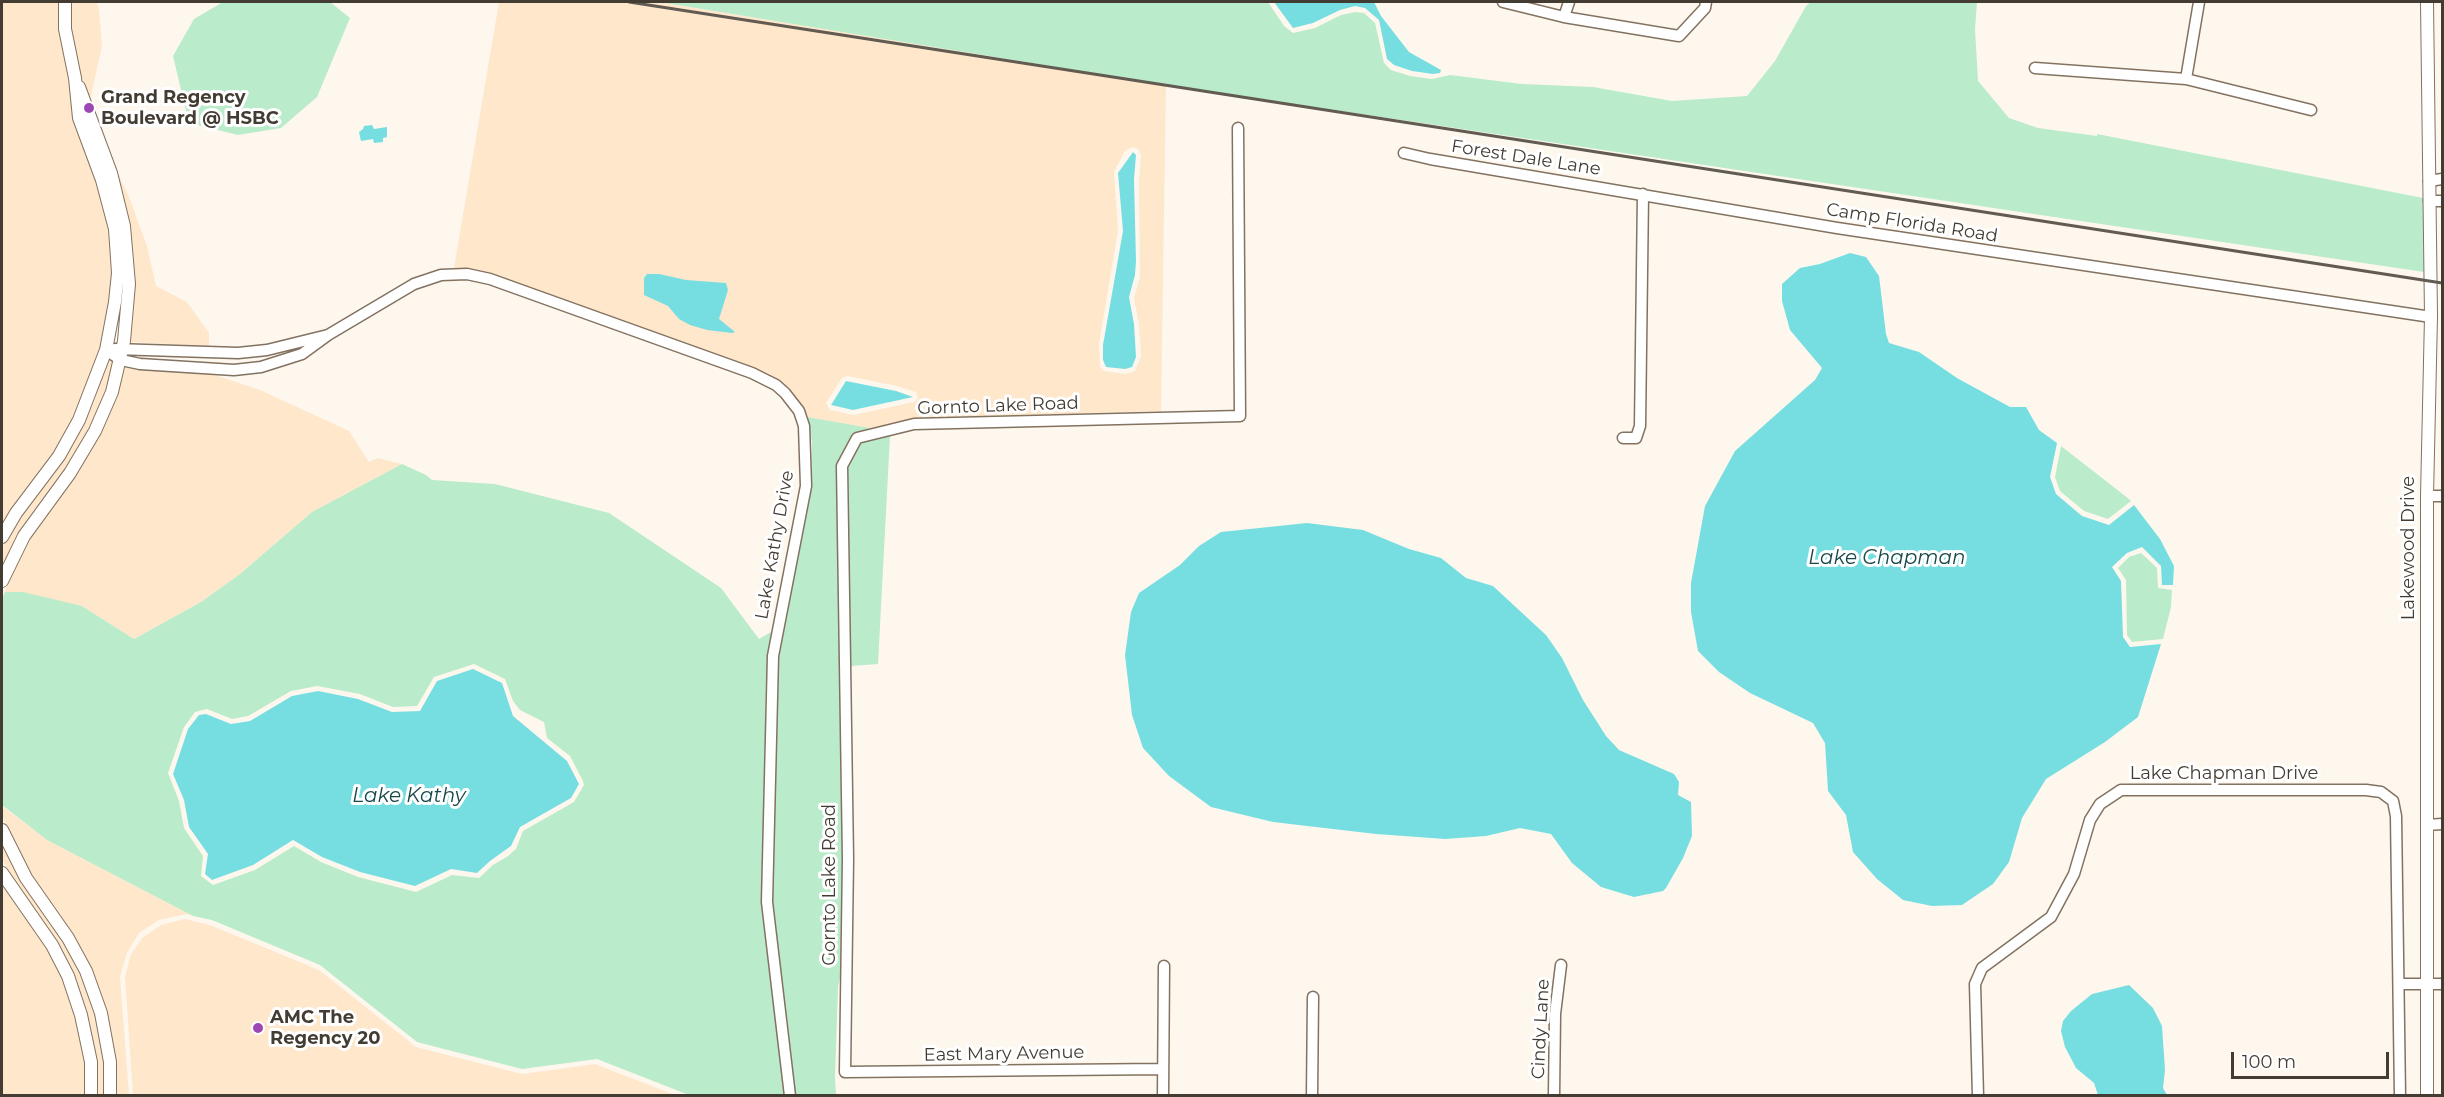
<!DOCTYPE html>
<style>
body{margin:0}
#map{position:relative;width:2444px;height:1097px;overflow:hidden;background:#fef7ee;font-family:Montserrat,sans-serif}
canvas{display:block}
.frame{position:absolute;inset:0;border:3px solid #433c33;pointer-events:none}
.scale{position:absolute;left:2231px;top:1052px;width:158px;height:27px;box-sizing:border-box;border:3px solid #433c33;border-top:0;padding-left:8px;font-size:18px;line-height:21px;white-space:nowrap;color:#433c33;-webkit-text-stroke:4px #fff;paint-order:stroke}
</style>
<div id="map">
<canvas width="2444" height="1097"></canvas>
<div class="frame"></div>
<div class="scale">100 m</div>
</div>
<script>
const c = document.querySelector('canvas').getContext('2d');
c.lineJoin = 'round';
function fillPath(path, color) {
  c.fillStyle = color;
  c.fill(path, 'evenodd');
}
function poly(rows) {
  const path = new Path2D();
  for (const r of rows) {
    path.moveTo(r[0], r[1]);
    for (let i = 2; i < r.length; i += 2) path.lineTo(r[i], r[i + 1]);
  }
  return path;
}
function trace(path, color, width, dash) {
  c.strokeStyle = color;
  c.lineWidth = width;
  c.lineCap = dash ? 'butt' : 'round';
  c.setLineDash(dash || []);
  c.stroke(path);
}
function drawText(font, color, halo, rows, align = 'center') {
  c.font = font + ' Montserrat,sans-serif';
  c.lineWidth = 6;
  c.setLineDash([]);
  c.textBaseline = 'middle';
  c.strokeStyle = halo;
  c.fillStyle = color;
  for (const [text, x, y, turn = 0] of rows) {
    c.save();
    c.translate(x, y);
    c.rotate((+turn || 0) * Math.PI / 180);
    c.textAlign = isNaN(turn) ? turn : align;
    if (halo) c.strokeText(text, 0, 0);
    c.fillText(text, 0, 0);
    c.restore();
  }
}
fillPath(poly([
 [2,2,60,2,73,120,96,182,109,230,113,273,110,301,101,344,75,417,54,452,2,527],
 [71,2,97,2,99,10,102,46,90,100,80,76,71,29],
 [499,2,659,2,1166,85,1161,411,914,418,870,428,809,418,789,388,768,373,491,273,475,269,454,268],
 [1132,147,1138,149,1141,155,1139,179,1140,277,1134,298,1139,324,1141,356,1135,371,1125,374,1104,371,1100,367,1099,344,1118,231,1114,172,1125,151],
 [847,376,897,386,916,392,918,398,914,402,854,415,830,410,826,403,842,378],
 [113,162,129,197,147,246,156,286,187,302,209,333,209,346,130,342,134,303,134,260,127,212],
 [108,359,115,363,107,390,90,428,73,459,29,517,2,567,2,547,21,517,74,441,92,407],
 [125,367,140,370,212,374,260,390,349,431,369,462,378,458,402,464,312,512,240,574,201,602,134,639,82,606,5,592,2,599,13,569,29,539,75,476,100,434,117,395],
 [2,806,47,840,193,916,186,914,159,920,139,933,127,953,120,977,129,1095,115,1095,106,1012,10,836,2,815],
 [2,844,22,881,64,942,81,974,96,1015,105,1063,105,1095,97,1095,87,1013,8,873,2,857],
 [4,888,47,949,63,979,76,1016,85,1063,86,1095,2,1096,2,890],
 [185,919,210,925,319,970,416,1047,522,1074,595,1064,675,1095,133,1095,125,977,131,954,142,938,161,925]
]), '#ffe7cc');
fillPath(poly([
 [223,2,330,2,350,18,317,97,281,128,238,135,189,123,173,56,194,19],
 [659,2,1268,2,1284,26,1293,33,1315,28,1341,15,1355,12,1364,13,1375,23,1384,63,1391,70,1410,76,1432,79,1450,75,1522,84,1593,87,1672,101,1747,96,1775,61,1806,6,1811,2,1977,2,1975,29,1978,81,2009,118,2038,128,2097,136,2097,134,2423,198,2424,272,1166,85],
 [807,417,870,428,852,434,836,466,843,859,841,973,838,987,835,1078,836,1095,795,1096,772,902,779,656,811,487,812,442],
 [890,436,878,664,851,666,847,468,860,443],
 [2061,446,2129,499,2131,501,2108,519,2084,511,2060,491,2055,477],
 [402,464,426,475,432,480,495,484,609,513,721,588,759,639,771,632,766,680,762,902,784,1095,689,1095,597,1059,522,1069,417,1042,320,965,212,920,193,916,47,840,2,805,2,599,5,592,23,592,82,606,134,639,201,602,240,574,312,512],
 [474,664,505,679,513,701,520,710,544,722,547,738,570,756,583,781,584,785,574,802,523,831,516,849,508,856,493,865,479,878,452,875,416,892,358,877,321,862,294,846,255,870,213,885,201,876,203,856,184,828,179,801,168,773,184,727,195,712,207,709,232,719,248,716,291,691,317,686,360,694,393,707,417,706,434,677],
 [2141,553,2157,568,2158,588,2172,590,2171,607,2163,639,2132,642,2127,635,2126,580,2118,568,2129,557]
]), '#baebca');
fillPath(poly([
 [1274,2,1374,2,1381,16,1409,52,1441,70,1440,73,1433,74,1412,71,1394,65,1387,59,1379,20,1365,8,1355,6,1340,10,1313,23,1293,28],
 [372,125,374,129,387,127,387,137,383,138,383,142,374,143,373,139,361,141,359,132,363,129,364,126],
 [1133,152,1136,155,1134,179,1136,261,1135,275,1129,297,1134,324,1136,357,1132,367,1125,369,1106,367,1103,360,1103,345,1123,231,1118,173],
 [1850,253,1866,257,1879,276,1886,334,1889,343,1919,352,1957,378,2010,407,2026,407,2039,430,2057,443,2050,477,2056,494,2082,516,2109,525,2134,505,2160,539,2174,566,2173,585,2162,585,2161,566,2142,547,2127,553,2112,567,2121,581,2123,637,2130,647,2161,644,2138,717,2105,742,2046,779,2022,818,2009,862,1993,884,1962,905,1932,906,1903,900,1877,879,1853,852,1846,815,1828,791,1825,743,1813,723,1750,693,1719,672,1698,651,1691,612,1691,583,1705,506,1735,451,1815,380,1822,368,1790,330,1782,301,1782,284,1800,268,1820,264],
 [647,274,659,274,686,280,726,283,728,290,719,319,735,332,732,333,707,330,690,325,679,319,668,306,644,295,644,278],
 [846,381,896,391,913,397,853,410,831,405],
 [1307,523,1363,530,1409,549,1441,558,1466,578,1493,586,1546,635,1562,658,1583,700,1606,736,1619,750,1674,774,1679,782,1678,795,1691,802,1692,836,1683,858,1666,888,1663,891,1634,897,1601,887,1572,863,1551,834,1520,828,1486,836,1445,839,1376,834,1273,822,1211,807,1169,776,1143,748,1132,715,1125,655,1131,612,1139,593,1180,565,1199,546,1221,532],
 [473,669,502,683,513,716,567,761,579,784,571,798,520,827,511,846,490,861,477,873,451,869,415,886,360,872,322,857,293,840,253,865,212,880,205,874,208,854,189,827,184,800,173,774,188,729,199,715,206,714,231,724,250,721,292,696,318,691,358,699,392,712,420,711,437,681],
 [2129,985,2153,1008,2162,1026,2165,1070,2163,1088,2167,1095,2098,1095,2094,1083,2076,1068,2065,1047,2061,1031,2063,1021,2071,1011,2092,994]
]), '#76dee1');
const minor = poly([
 [1503,2,1564,17,1679,36,1705,8,1706,2],
 [1564,17,1569,2],
 [2035,68,2186,79,2311,110],
 [2186,79,2199,2],
 [1404,153,1430,159,1837,228,2431,317],
 [2429,181,2442,179],
 [2429,201,2442,201],
 [115,349,238,353,267,350,328,335],
 [106,350,121,360,140,364,234,370,261,367,302,354,328,335,414,284,441,275,467,274,490,279,752,373,776,385,785,393,799,411,804,426,806,486,773,656,767,902,790,1096],
 [1623,438,1636,438,1640,426,1643,194],
 [2427,496,2442,496],
 [2427,825,2442,824],
 [2399,984,2442,984],
 [1163,1069,845,1072,848,859,842,466,857,438,914,424,1240,416,1238,128],
 [1163,1096,1164,966],
 [1312,1096,1313,997],
 [1554,1096,1555,1014,1561,965],
 [1978,1096,1975,984,1982,968,2051,917,2074,874,2090,820,2100,804,2121,790,2366,790,2381,792,2393,801,2396,816,2400,1096]
]);
const tertiary = poly([
 [2,537,16,513,59,456,79,420,106,350,115,302,118,273,115,229,102,180,79,118,75,78,65,29,65,2],
 [2,581,24,536,70,473,95,431,112,392,124,341,129,284,124,226,111,173,79,87],
 [2,830,26,878,68,938,86,971,101,1013,110,1062,110,1096],
 [2,873,52,945,68,976,81,1015,91,1062,91,1096],
 [2427,1096,2427,496,2431,317,2427,2]
]);
trace(minor, '#837260', 13);
trace(tertiary, '#837260', 14);
trace(minor, '#fff', 10);
trace(tertiary, '#fff', 12);
trace(poly([
 [629,2,2442,283]
]), '#625b52', 3);
for (const [x, y, r, color] of [
 [89,108,6,"#9d47b5"],
 [258,1028,6,"#9d47b5"]
]) {
  const dot = new Path2D();
  dot.arc(x, y, r, 0, 2 * Math.PI);
  c.fillStyle = color;
  c.fill(dot);
  trace(dot, '#fff', 2);
}
drawText('bold 18px', '#433c33', '#fff', [
 ["Grand Regency",101,98],
 ["Boulevard @ HSBC",101,119],
 ["AMC The",270,1018],
 ["Regency 20",270,1039]
], 'left');
drawText('18px', '#433c33', '#fff', [
 ["Forest Dale Lane",1526,158,9],
 ["Camp Florida Road",1912,223,9],
 ["Gornto Lake Road",998,406,-2],
 ["Lake Kathy Drive",775,545,-80],
 ["Lakewood Drive",2409,548,-90],
 ["Lake Chapman Drive",2224,774],
 ["Gornto Lake Road",830,885,-90],
 ["Cindy Lane",1541,1029,-87],
 ["East Mary Avenue",1004,1054,-1]
]);
drawText('italic 20px', '#184849', '#fff', [
 ["Lake Chapman",1887,558],
 ["Lake Kathy",409,796]
]);
</script>
